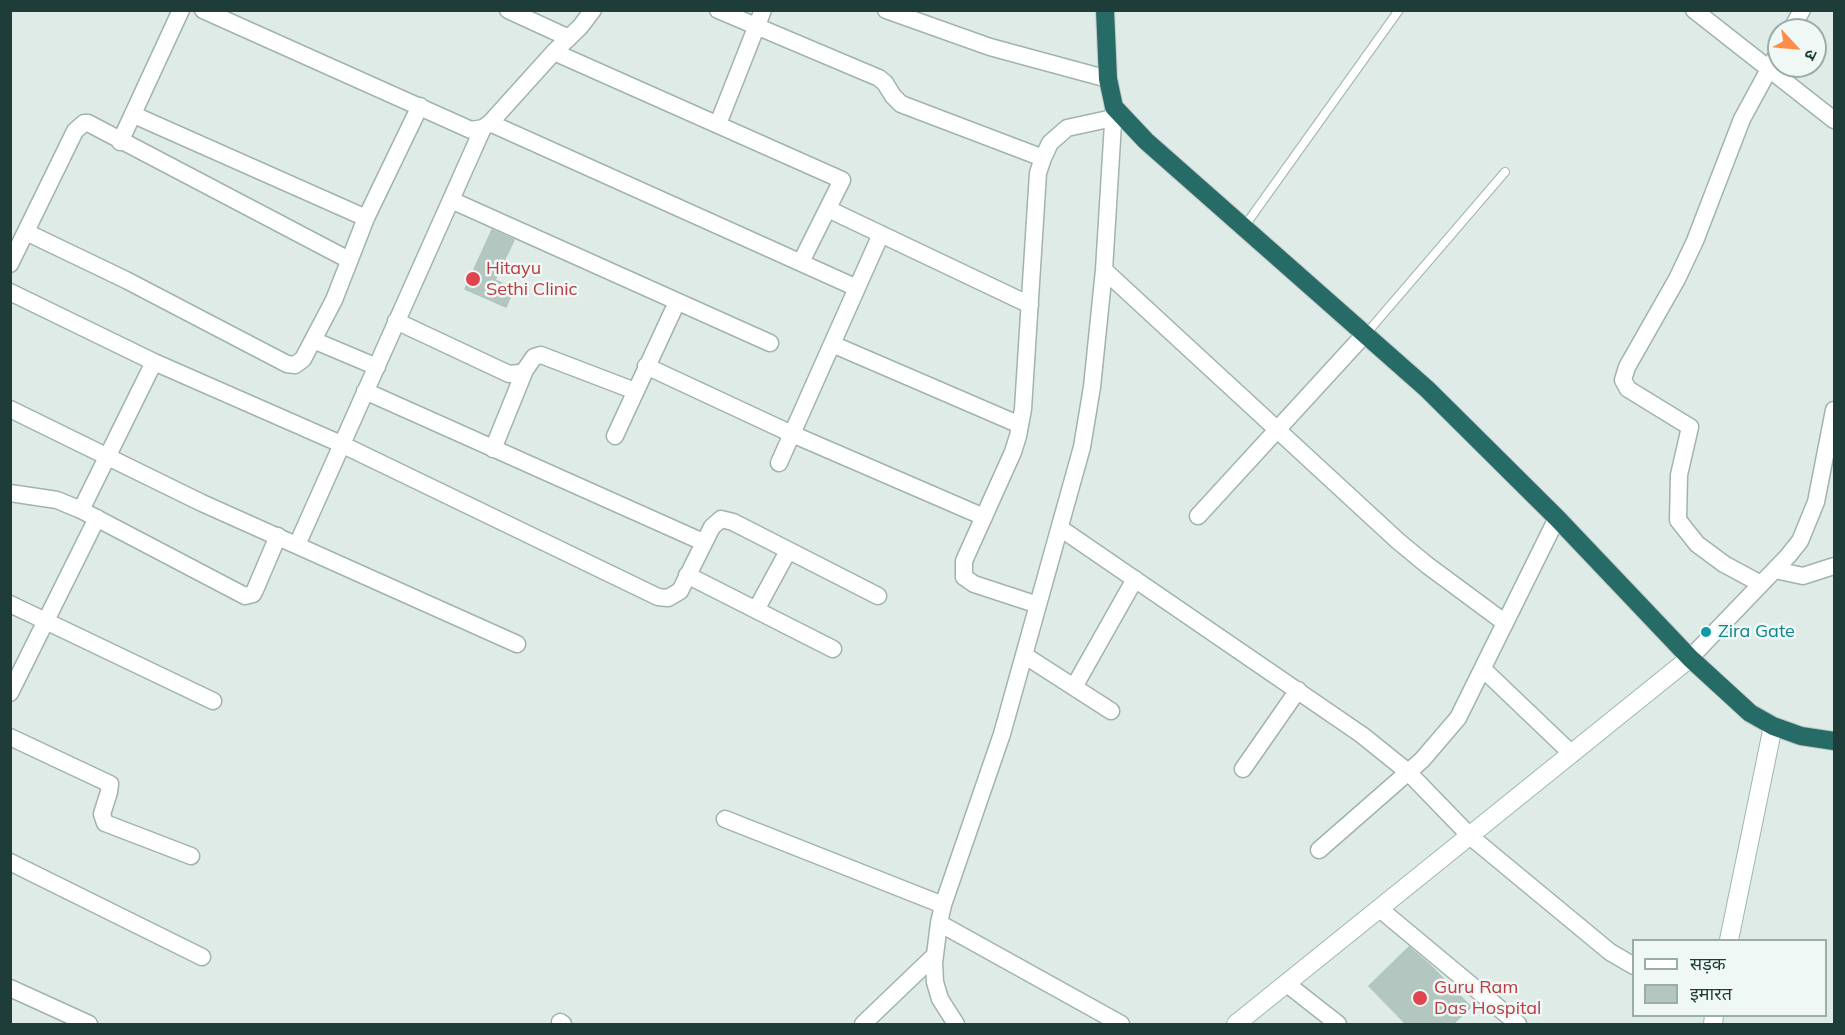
<!DOCTYPE html>
<meta charset="utf-8">
<style>
body{margin:0}
#map{position:relative;width:1845px;height:1035px;overflow:hidden;background:#deebe7;font-family:Mulish,"Noto Sans Devanagari",sans-serif}
canvas{display:block}
.frame{position:absolute;inset:0;border:12px solid #1e3c38;pointer-events:none}
.legend{position:absolute;left:1632px;top:939px;width:195px;height:78px;box-sizing:border-box;background:#eff8f4;border:2px solid #9bada9;margin:0;padding:8px 10px;list-style:none;font-size:18px;color:#1e3c38}
.legend li{display:flex;align-items:center;gap:12px;height:30px}
.legend b{width:30px;border:2px solid #9bada9}
.north{position:absolute;left:1767px;top:18px;width:60px;height:60px;box-sizing:border-box;background:#eff8f4;border:2px solid #9bada9;border-radius:50%;rotate:116deg;font-size:16px;font-weight:700;line-height:24px;text-align:center;color:#1e3c38}
.north::after{content:'';display:block;margin:auto;width:21px;height:27px;background:#ff8d49;clip-path:polygon(50% 0,100% 100%,50% 72%,0 100%)}
</style>
<div id="map">
<canvas width="1845" height="1035"></canvas>
<div class="frame"></div>
<ul class="legend">
<li><b style="height:8px;background:#fff"></b>सड़क</li>
<li><b style="height:16px;background:#b3c6c0"></b>इमारत</li>
</ul>
<div class="north">उ</div>
</div>
<script>
const c = document.querySelector('canvas').getContext('2d');
c.lineJoin = 'round';
function fillPath(path, color) {
  c.fillStyle = color;
  c.fill(path, 'evenodd');
}
function poly(rows) {
  const path = new Path2D();
  for (const r of rows) {
    path.moveTo(r[0], r[1]);
    for (let i = 2; i < r.length; i += 2) path.lineTo(r[i], r[i + 1]);
  }
  return path;
}
function trace(path, color, width, dash) {
  c.strokeStyle = color;
  c.lineWidth = width;
  c.lineCap = dash ? 'butt' : 'round';
  c.setLineDash(dash || []);
  c.stroke(path);
}
function drawText(font, color, halo, rows, align = 'center') {
  c.font = font + ' Mulish,sans-serif';
  c.lineWidth = 5;
  c.setLineDash([]);
  c.textBaseline = 'middle';
  c.strokeStyle = halo;
  c.fillStyle = color;
  for (const [text, x, y, turn = 0] of rows) {
    c.save();
    c.translate(x, y);
    c.rotate((+turn || 0) * Math.PI / 180);
    c.textAlign = isNaN(turn) ? turn : align;
    if (halo) c.strokeText(text, 0, 0);
    c.fillText(text, 0, 0);
    c.restore();
  }
}
const building = poly([
 [492,230,514,240,495,280,514,289,506,307,465,289,492,230],
 [1409,947,1431,966,1471,1007,1453,1024,1406,1024,1369,986,1409,947]
]);
fillPath(building, '#b3c6c0');
trace(building, '#b0c5bf', 1.5);
const lane = poly([
 [1244,227,1399,10],
 [1365,335,1505,172]
]);
const street = poly([
 [203,10,471,130,483,128,490,123,554,52,580,27,593,10],
 [508,10,569,38],
 [718,10,879,78,885,83,893,96,901,104,1043,158],
 [886,10,990,47,1108,79],
 [1694,10,1834,120],
 [1791,30,1802,10],
 [554,52,842,180,801,262],
 [134,115,366,218],
 [490,123,857,288],
 [718,124,763,10],
 [120,142,181,10],
 [451,200,770,343],
 [828,209,1030,305],
 [26,232,126,280,287,364,295,365,303,359,334,300,366,218,420,106],
 [10,264,75,131,84,123,88,123,349,260],
 [1104,270,1398,541,1427,565,1504,622],
 [10,292,154,362,341,444,658,597,668,598,680,591,712,527,721,519,733,522,878,596],
 [396,321,509,374,520,373,525,370,534,357,541,355,635,391],
 [313,340,377,367],
 [832,344,1020,425],
 [646,366,792,434,984,517],
 [365,391,703,542],
 [10,409,202,503,517,644],
 [615,436,677,302],
 [493,449,525,370],
 [779,463,881,234],
 [10,493,57,500,81,510,245,596,253,594,255,590,278,536],
 [81,510,154,362],
 [1198,516,1364,335],
 [1060,528,1362,735,1408,772,1471,837,1610,952,1634,966],
 [297,545,483,128],
 [1775,570,1803,576,1834,566],
 [687,575,833,649],
 [1761,584,1724,564,1697,544,1678,520,1679,475,1690,427,1628,389,1623,380,1627,367,1677,279,1695,241,1742,119,1779,51],
 [10,604,213,701],
 [1038,605,974,584,964,577,964,561,1013,452,1018,436,1023,409,1038,173,1043,158,1050,143,1067,128,1113,118],
 [756,610,788,551],
 [1024,655,1111,711],
 [1690,658,1788,556,1800,541,1816,502,1834,410],
 [1483,669,1572,754],
 [1074,687,1135,579],
 [10,693,97,518],
 [10,737,110,784,109,792,102,814,105,823,191,856],
 [1243,769,1298,690],
 [725,819,943,905],
 [1319,850,1422,760,1458,718,1557,518],
 [10,862,202,957],
 [1381,910,1518,1024],
 [939,923,1121,1024],
 [1287,984,1338,1024],
 [10,988,89,1024],
 [560,1022,563,1024],
 [863,1024,935,955],
 [956,1024,940,999,935,982,934,963,939,923,943,905,1002,734,1082,447,1092,387,1104,270,1114,107]
]);
const secondary = poly([
 [1729,940,1773,726],
 [1236,1024,1690,658],
 [1713,1024,1714,1016]
]);
const highway = poly([
 [1105,10,1108,79,1114,107,1146,141,1427,389,1557,518,1690,658,1750,713,1773,726,1801,736,1834,741]
]);
trace(lane, '#a1b3af', 10);
trace(street, '#a1b3af', 19);
trace(secondary, '#9cb8b1', 20);
trace(highway, '#c0c8c7', 20);
trace(lane, '#fff', 8);
trace(street, '#fff', 16);
trace(secondary, '#fff', 18);
trace(highway, '#276b66', 18);
for (const [x, y, r, color] of [
 [473,279,8,"#e0444e"],
 [1706,632,6,"#0f9aa8"],
 [1420,998,8,"#e0444e"]
]) {
  const dot = new Path2D();
  dot.arc(x, y, r, 0, 2 * Math.PI);
  c.fillStyle = color;
  c.fill(dot);
  trace(dot, '#eff8f4', 2);
}
drawText('18px', '#be3a42', '#eff8f4', [
 ["Hitayu",486,269],
 ["Sethi Clinic",486,290],
 ["Guru Ram",1434,988],
 ["Das Hospital",1434,1009]
], 'left');
drawText('18px', '#0d838f', '#eff8f4', [
 ["Zira Gate",1718,632]
], 'left');
</script>
